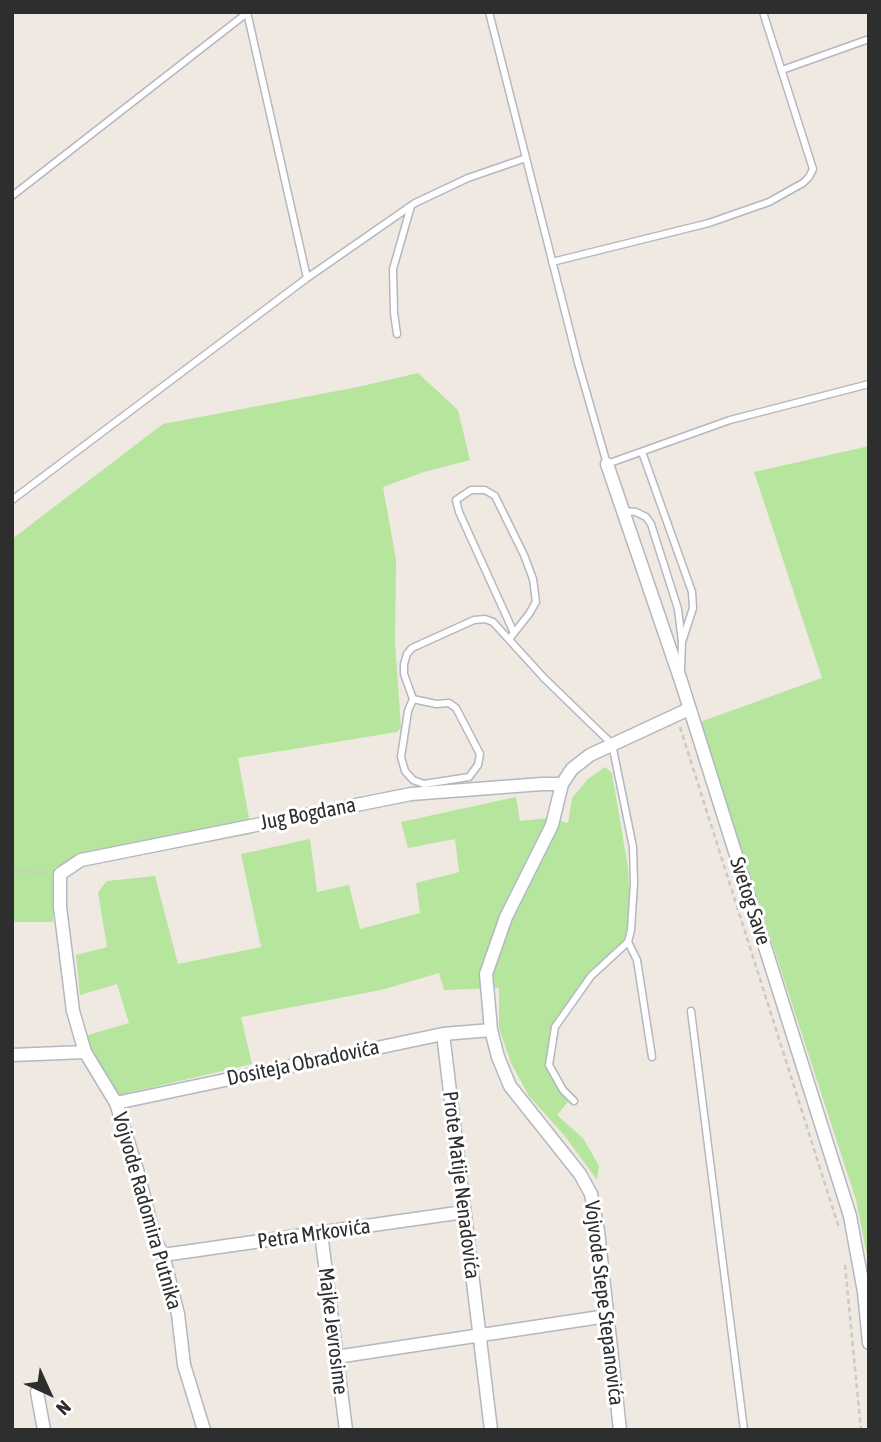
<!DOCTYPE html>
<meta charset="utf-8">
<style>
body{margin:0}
#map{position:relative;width:881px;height:1442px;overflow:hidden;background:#efe9e1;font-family:"Asap Condensed",sans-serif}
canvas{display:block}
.frame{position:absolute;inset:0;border:14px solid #2e2e2e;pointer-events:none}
.north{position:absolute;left:14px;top:1358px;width:70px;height:70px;-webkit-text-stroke:5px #fff;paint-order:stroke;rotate:135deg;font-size:19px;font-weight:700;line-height:28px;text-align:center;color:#2e2e2e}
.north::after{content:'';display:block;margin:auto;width:24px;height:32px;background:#2e2e2e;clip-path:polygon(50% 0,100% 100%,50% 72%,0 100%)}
</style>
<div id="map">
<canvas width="881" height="1442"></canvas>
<div class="frame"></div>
<div class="north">N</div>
</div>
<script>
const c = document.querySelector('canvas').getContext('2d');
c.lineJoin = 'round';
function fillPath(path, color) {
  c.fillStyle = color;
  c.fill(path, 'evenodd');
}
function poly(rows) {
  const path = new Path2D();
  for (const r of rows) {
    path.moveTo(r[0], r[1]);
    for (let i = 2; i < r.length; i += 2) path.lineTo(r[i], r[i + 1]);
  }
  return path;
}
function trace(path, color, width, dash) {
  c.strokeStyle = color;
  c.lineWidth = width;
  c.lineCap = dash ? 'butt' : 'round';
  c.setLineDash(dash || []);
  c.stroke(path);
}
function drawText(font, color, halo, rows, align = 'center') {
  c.font = font + ' "Asap Condensed",sans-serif';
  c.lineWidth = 6;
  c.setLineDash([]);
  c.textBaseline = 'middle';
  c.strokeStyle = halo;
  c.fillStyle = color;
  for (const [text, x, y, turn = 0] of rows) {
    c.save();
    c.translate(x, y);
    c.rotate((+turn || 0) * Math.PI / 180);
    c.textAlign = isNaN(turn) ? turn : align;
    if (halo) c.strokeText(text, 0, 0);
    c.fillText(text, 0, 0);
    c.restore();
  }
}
fillPath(poly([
 [418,373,458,410,470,460,424,472,383,487,396,560,395,643,401,728,397,732,238,758,252,834,78,867,55,867,53,922,12,922,12,539,163,424,358,387],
 [869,446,869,1266,856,1200,700,722,822,678,754,472],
 [605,767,612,773,628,868,631,930,628,942,591,976,555,1026,549,1065,571,1098,557,1115,583,1138,599,1166,597,1180,564,1135,529,1096,511,1063,499,1028,499,988,444,990,439,973,381,990,241,1017,252,1064,115,1096,91,1056,88,1035,129,1023,117,984,80,995,76,955,107,947,98,892,107,881,155,876,178,964,261,947,241,854,310,839,317,892,349,885,360,929,420,913,416,883,459,872,455,839,408,848,401,822,516,797,520,821,549,818,568,823,572,798,588,779]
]), '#b6e59e');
const lane = poly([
 [489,12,578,363,607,464,730,420,869,384],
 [782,70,869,39],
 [12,196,247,13],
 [552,262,709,223,769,202,803,183,809,177,813,169,763,12],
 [307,278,415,203,468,178,526,158],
 [397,334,394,313,393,269,411,206],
 [642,452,692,592,693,608,682,642],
 [12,500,307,278,247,12],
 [623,511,636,512,646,517,651,524,678,609,682,642,681,669],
 [509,639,514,633,529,614,536,602,533,579,524,555,495,496,485,490,471,490,456,500,459,512,514,633],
 [413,699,436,704,449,703,456,708,480,754,478,765,469,777,424,784,413,780,405,771,401,757,408,711,413,699,404,674,404,664,407,654,412,648,474,620,485,619,493,622,544,678,612,744,633,847,634,883,631,930,628,942,591,976,555,1027,549,1065,563,1090,574,1101],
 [628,942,637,960,652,1057],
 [691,1011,744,1430]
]);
const street = poly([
 [607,464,681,681,850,1216,864,1292,869,1343],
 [443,1034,491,1430],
 [12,1055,85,1052],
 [116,1103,443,1034,491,1030],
 [321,1233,346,1430],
 [163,1255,464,1212],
 [336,1357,607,1316],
 [37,1392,44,1430],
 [204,1430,184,1365,178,1314,163,1255,155,1240,138,1173,116,1103,85,1052,73,1011,60,907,60,874,81,860,411,794,542,784,562,784],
 [620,1430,598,1231,591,1194,580,1174,510,1086,498,1057,491,1030,486,974,506,917,552,825,562,784,572,769,590,755,689,709]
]);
trace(lane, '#b4b7c1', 9);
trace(street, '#b4b7c1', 15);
trace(poly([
 [680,727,839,1228],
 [12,870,47,873],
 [845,1265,861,1430]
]), '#c9c9c9', 2.5, [5, 3.5]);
trace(lane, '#fff', 6);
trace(street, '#fff', 12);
drawText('21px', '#2e2e2e', '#fff', [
 ["Jug Bogdana",308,814,-11],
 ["Svetog Save",750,901,72],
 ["Dositeja Obradovića",303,1063,-12],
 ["Prote Matije Nenadovića",461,1185,83],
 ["Vojvode Radomira Putnika",147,1211,74],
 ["Petra Mrkovića",314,1234,-8],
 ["Vojvode Stepe Stepanovića",604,1303,83],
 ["Majke Jevrosime",333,1331,83]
]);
</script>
